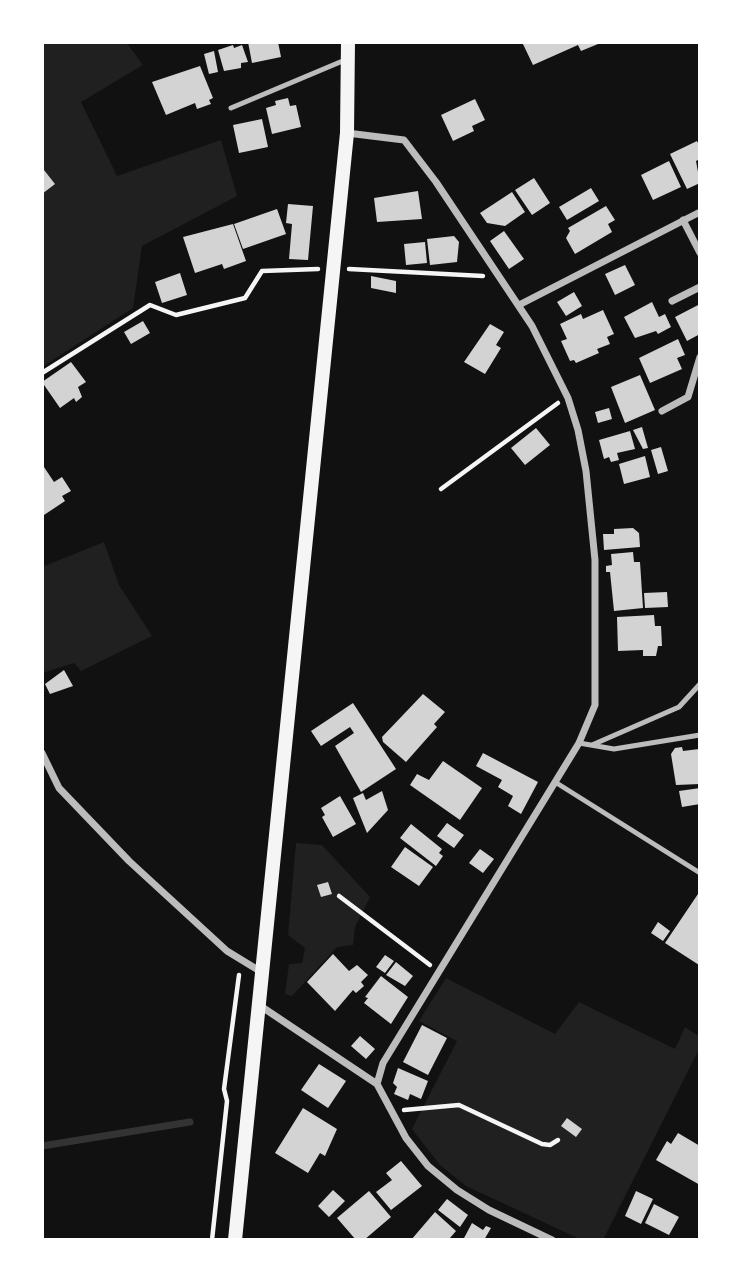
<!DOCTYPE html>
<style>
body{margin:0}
#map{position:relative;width:742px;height:1282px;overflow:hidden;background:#111;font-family:"Public Sans",sans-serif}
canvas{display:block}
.frame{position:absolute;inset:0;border:44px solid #fff;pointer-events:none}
</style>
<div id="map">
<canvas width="742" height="1282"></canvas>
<div class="frame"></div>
</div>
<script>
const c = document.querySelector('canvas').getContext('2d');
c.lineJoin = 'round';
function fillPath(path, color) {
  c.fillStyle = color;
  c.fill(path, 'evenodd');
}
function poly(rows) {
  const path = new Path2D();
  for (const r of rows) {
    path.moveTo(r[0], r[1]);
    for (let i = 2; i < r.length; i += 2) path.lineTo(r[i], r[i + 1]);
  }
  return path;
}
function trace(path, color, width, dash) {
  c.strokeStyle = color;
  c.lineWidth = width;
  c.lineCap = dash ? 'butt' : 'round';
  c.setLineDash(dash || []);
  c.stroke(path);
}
fillPath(poly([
 [42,42,126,42,143,65,81,102,117,176,221,140,237,196,142,246,133,308,42,367],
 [104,542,119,585,152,636,81,671,74,663,42,673,42,567],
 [296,843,322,845,370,897,355,927,353,945,337,947,292,996,285,994,289,964,302,963,305,948,288,935],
 [446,978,555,1034,579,1002,675,1049,685,1027,700,1037,700,1047,603,1240,582,1240,466,1186,440,1165,412,1129,457,1041,419,1021]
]), '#202020');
trace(poly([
 [42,1146,190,1122]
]), '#333', 7);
fillPath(poly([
 [248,42,278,42,281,57,252,63],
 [522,42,603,42,581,51,578,45,533,65],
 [233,45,234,48,242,45,248,62,241,63,241,68,224,71,218,50],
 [214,51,218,72,209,74,204,54],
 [200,66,213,98,209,100,211,104,197,109,195,103,166,115,152,82],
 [288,98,290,106,296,105,301,127,272,134,266,108,276,105,275,101],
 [475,99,485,120,472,126,474,131,453,141,441,115],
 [262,119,268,147,239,153,233,125],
 [697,141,700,147,700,159,696,161,700,183,687,189,670,154],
 [669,161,681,187,653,200,641,175],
 [44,170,55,184,42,194,42,172],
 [534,178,550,203,532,215,515,190],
 [591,188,599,201,567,220,559,207],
 [418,191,422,219,377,222,374,198],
 [512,192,525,212,505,226,487,223,480,213],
 [288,204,313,206,308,260,289,259,292,224,286,223],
 [606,206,615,220,608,224,612,232,575,254,566,238,570,231,568,228],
 [277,209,286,234,243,249,234,224],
 [233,224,246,261,224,269,222,264,195,273,183,237],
 [504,231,524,259,509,269,490,241],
 [454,236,459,242,457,262,430,265,427,239],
 [425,242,427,263,406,265,404,244],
 [625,265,635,285,615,295,605,274],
 [180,273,187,295,162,303,155,282],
 [371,276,396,281,396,293,371,288],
 [574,292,582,306,566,316,557,302],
 [652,302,659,317,665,314,671,327,658,334,656,331,635,338,624,317],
 [700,304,700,334,687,341,675,317],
 [603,310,614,334,607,337,610,344,597,349,599,353,576,363,574,360,570,361,561,341,567,339,560,324,581,314,583,319],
 [143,321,150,333,131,344,124,332],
 [490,324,504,332,496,345,501,348,485,374,464,362],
 [678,339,685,355,677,358,682,369,650,383,639,358],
 [71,362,86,382,78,387,82,397,76,402,74,398,60,408,42,382],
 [640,375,655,410,625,423,611,387],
 [609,408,612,419,598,423,595,412],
 [642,427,648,448,643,449,633,430],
 [536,428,550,445,525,465,511,448],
 [630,431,635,449,617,453,619,460,611,462,609,457,604,459,599,440],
 [661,447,668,471,658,474,651,450],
 [645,456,650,477,624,484,619,464],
 [42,464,54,482,62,477,71,491,62,496,65,501,44,515],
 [633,528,639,533,640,547,604,550,603,534,614,534,614,529],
 [633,552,634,562,640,562,643,608,614,611,610,572,606,572,606,566,612,565,611,554],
 [667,592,668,607,645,608,644,593],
 [654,615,655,626,661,626,662,646,658,646,656,656,643,656,643,650,618,651,617,617],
 [64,670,73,686,50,694,45,684],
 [423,694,445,712,434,724,437,727,406,762,383,742,382,737],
 [353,703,396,769,361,792,335,746,354,733,350,727,321,746,311,731],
 [682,747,683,751,699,749,700,784,676,785,671,754,675,748],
 [483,753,538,782,521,814,508,806,513,796,498,787,502,780,476,766],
 [443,761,482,788,460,820,410,785,417,774,429,780],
 [700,788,700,804,682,807,679,791],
 [382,791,388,810,367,833,353,798,363,793,366,800],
 [340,796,356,824,333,837,322,817,325,815,321,808],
 [447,823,464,835,454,848,437,836],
 [411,824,442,849,439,853,443,856,436,866,400,838],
 [405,847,433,867,419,886,391,867],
 [480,849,494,859,483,873,469,863],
 [328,882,332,894,321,897,317,885],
 [700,891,700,963,699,965,665,943],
 [658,922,670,931,663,941,651,933],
 [333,954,349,971,357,965,368,975,361,982,364,986,356,993,353,990,335,1011,307,982],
 [385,955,394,961,385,973,376,967],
 [396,962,413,976,405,986,386,975],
 [381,976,408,997,391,1024,364,1003,368,998,365,997],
 [422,1025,447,1038,428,1075,403,1062],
 [360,1036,375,1049,366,1059,351,1046],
 [319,1064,346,1081,328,1108,301,1090],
 [398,1068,428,1081,421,1099,410,1094,408,1100,394,1094,397,1087,393,1083],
 [303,1108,337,1129,325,1156,320,1153,308,1173,275,1153],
 [567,1118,582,1129,576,1137,561,1126],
 [678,1133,700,1146,700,1185,656,1160,667,1141,671,1144],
 [401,1161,422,1186,391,1210,376,1192,392,1180,386,1173],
 [333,1190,345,1201,329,1217,318,1206],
 [369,1191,391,1217,364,1240,356,1240,337,1218],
 [636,1191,653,1199,641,1224,625,1216],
 [447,1199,468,1215,460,1227,438,1210],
 [654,1204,679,1217,669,1235,645,1223],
 [435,1212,456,1231,450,1238,452,1240,411,1240],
 [472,1223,483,1230,486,1226,491,1228,484,1240,463,1240]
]), '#d3d3d3');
trace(poly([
 [349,269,483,276],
 [42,373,150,305,176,315,245,298,262,271,318,269],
 [441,489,558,403],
 [339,896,430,965],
 [404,1110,459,1105,542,1144,550,1145,558,1140],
 [212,1240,227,1101,224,1089,239,975]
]), '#f5f5f5', 4.5);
trace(poly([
 [231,108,345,60],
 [579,743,614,749,700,735],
 [592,745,679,707,700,684],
 [555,782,700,873]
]), '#bcbcbc', 5);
trace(poly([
 [347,133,404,140,436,182,532,326,568,398,578,430,586,471,595,560,595,705,579,743,383,1063,377,1084],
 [683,220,700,253],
 [672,301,700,287],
 [519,305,700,212],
 [662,411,688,397,700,357],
 [42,753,59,788,129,861,227,951,263,973],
 [259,1005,377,1084,406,1138,428,1166,457,1190,489,1210,552,1240]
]), '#bcbcbc', 7);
trace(poly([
 [235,1240,347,133,348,42]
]), '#f5f5f5', 14);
</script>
